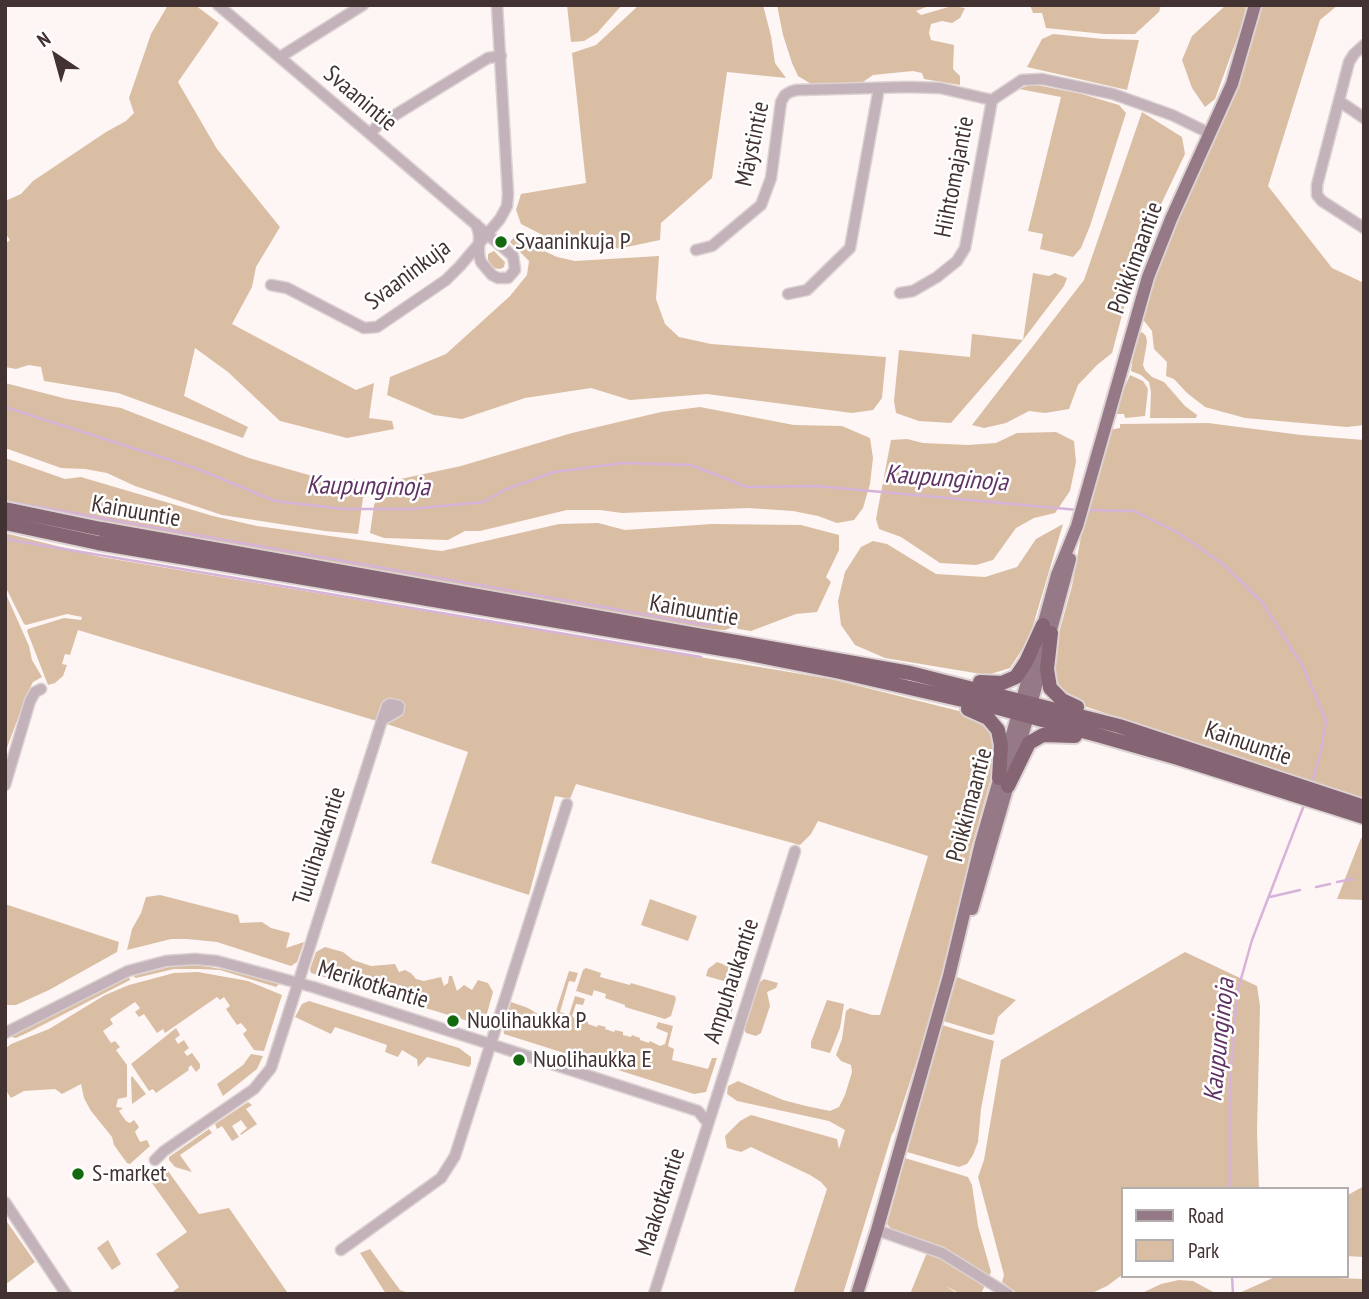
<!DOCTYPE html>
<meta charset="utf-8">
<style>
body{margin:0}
#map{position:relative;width:1369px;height:1299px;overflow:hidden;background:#fef5f5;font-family:"PT Sans Narrow",sans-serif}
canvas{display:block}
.frame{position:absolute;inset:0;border:7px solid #423232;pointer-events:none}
.legend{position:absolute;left:1121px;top:1187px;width:228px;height:91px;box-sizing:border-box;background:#fff;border:2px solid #b3adad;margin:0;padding:9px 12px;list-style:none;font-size:21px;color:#423232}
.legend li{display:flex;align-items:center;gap:14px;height:35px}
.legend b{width:35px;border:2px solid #b3adad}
.north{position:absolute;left:21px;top:21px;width:70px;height:70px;-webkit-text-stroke:5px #fff;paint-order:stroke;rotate:324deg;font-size:19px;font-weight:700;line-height:28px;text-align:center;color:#423232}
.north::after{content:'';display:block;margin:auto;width:24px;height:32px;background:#423232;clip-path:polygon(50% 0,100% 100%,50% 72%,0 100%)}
</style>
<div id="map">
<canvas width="1369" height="1299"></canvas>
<div class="frame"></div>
<ul class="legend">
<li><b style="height:9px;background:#967986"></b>Road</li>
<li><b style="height:19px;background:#dabea4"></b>Park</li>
</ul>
<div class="north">N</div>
</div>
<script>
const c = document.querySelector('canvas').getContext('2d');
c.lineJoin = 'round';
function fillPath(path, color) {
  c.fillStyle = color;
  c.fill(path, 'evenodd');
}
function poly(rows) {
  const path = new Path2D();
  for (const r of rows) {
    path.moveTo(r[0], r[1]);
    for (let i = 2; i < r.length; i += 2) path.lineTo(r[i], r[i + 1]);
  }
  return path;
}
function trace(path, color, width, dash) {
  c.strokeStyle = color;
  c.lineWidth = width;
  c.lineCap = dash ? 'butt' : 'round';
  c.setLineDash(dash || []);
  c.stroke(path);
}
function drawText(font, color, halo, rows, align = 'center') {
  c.font = font + ' "PT Sans Narrow",sans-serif';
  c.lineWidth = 5;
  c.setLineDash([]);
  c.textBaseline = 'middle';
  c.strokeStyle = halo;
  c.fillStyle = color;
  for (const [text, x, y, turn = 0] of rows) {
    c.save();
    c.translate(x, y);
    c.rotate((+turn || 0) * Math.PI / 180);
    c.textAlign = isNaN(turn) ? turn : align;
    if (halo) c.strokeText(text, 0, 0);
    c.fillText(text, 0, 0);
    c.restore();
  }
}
fillPath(poly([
 [168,5,195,5,219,23,178,82,217,149,280,227,256,267,252,287,232,324,356,390,374,383,369,418,392,421,394,429,347,438,280,421,228,372,195,348,184,396,248,427,243,438,118,393,44,381,41,367,29,365,16,369,5,367,5,244,10,240,5,233,5,201,21,194,33,181,106,132,126,121,134,113,129,98,151,34],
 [567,5,622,5,597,33,584,41,571,42],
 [639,5,763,5,771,36,775,63,786,78,727,72,712,178,661,223,660,240,622,248,585,250,568,248,521,224,516,210,521,194,586,183,572,53,596,45],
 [777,5,931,5,916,11,921,15,952,6,965,8,960,18,952,23,942,21,931,24,929,33,931,40,954,45,953,69,960,76,960,85,924,79,922,73,913,71,873,75,863,82,813,85,798,76,792,63,783,35],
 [1030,5,1161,5,1159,12,1135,34,1104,34,1046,28,1042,13,1033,13],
 [1226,5,1246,5,1243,22,1215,99,1205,107,1192,88,1182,60,1192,36],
 [1260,5,1338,5,1320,20,1268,186,1332,268,1364,283,1364,425,1347,427,1245,418,1205,407,1187,393,1174,379,1166,376,1167,362,1154,349,1152,331,1141,317,1163,250,1230,104,1253,35],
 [1053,34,1103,39,1139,40,1127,90,1027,67,1042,39],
 [1032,84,1082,94,1119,105,1126,113,1090,226,1081,248,1073,257,1040,249,1043,234,1028,231,1061,97,1019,89],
 [1142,112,1182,137,1185,154,1153,221,1127,296,1112,353,1097,365,1078,385,1069,409,1045,413,1029,411,1006,423,984,428,972,425,1084,280],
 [514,237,557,257,575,261,659,256,656,299,665,324,679,337,711,344,886,357,882,398,873,410,852,413,707,394,630,400,591,388,525,398,462,419,434,415,387,395,390,377,446,354,510,296,527,275,529,261,510,242],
 [494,251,505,262,504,267,500,269,493,268,488,260,488,254],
 [1033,273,1049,276,1055,273,1067,278,1064,286,1023,340,951,423,919,421,896,413,894,401,899,350,970,357,972,334,1023,340],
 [1142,332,1146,336,1147,342,1143,365,1145,370,1152,377,1164,382,1185,406,1197,415,1196,418,1150,418,1151,392,1149,382,1141,375,1131,371,1136,335],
 [1130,375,1143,381,1148,389,1145,416,1125,418,1124,414,1117,414,1111,418],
 [5,383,67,399,121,408,249,458,330,481,351,479,371,481,363,498,358,534,325,531,222,515,135,486,107,473,85,469,61,468,5,448],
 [700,407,794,425,842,426,870,438,873,458,870,484,863,508,854,520,837,523,818,516,793,511,748,508,622,513,600,510,567,510,480,531,465,531,448,540,384,538,370,533,374,505,383,487,396,480,461,466,572,433,661,412],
 [1208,423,1301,435,1364,440,1364,800,1081,705,1058,690,1052,668,1054,651,1072,586,1082,531,1109,430,1120,428,1120,424],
 [1056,432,1074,441,1076,462,1070,491,1055,513,1034,518,1016,528,993,560,976,565,940,563,901,537,879,529,876,519,891,440,907,439,923,443,968,445,996,443,1017,433],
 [5,458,65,479,81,477,213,516,257,526,432,550,442,551,559,524,598,523,625,530,712,524,801,525,839,535,839,550,826,577,831,582,817,612,796,614,751,631,738,629,736,626,725,630,689,628,5,507],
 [1063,524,1029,639,1010,668,987,675,885,658,855,645,841,625,838,601,845,572,861,547,873,541,887,544,936,574,985,577,1017,567,1036,539],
 [5,533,101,557,831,679,975,715,992,726,997,757,971,849,954,936,931,1017,894,1131,892,1134,843,1294,793,1294,827,1189,821,1182,810,1175,751,1147,741,1152,727,1148,725,1136,740,1121,751,1115,837,1139,839,1149,845,1130,829,1121,737,1101,727,1094,728,1086,738,1081,783,1100,806,1106,830,1111,839,1107,845,1095,852,1072,851,1065,841,1061,836,1055,842,1039,846,1011,850,1008,872,1015,880,1015,928,856,818,821,811,834,800,845,576,784,570,799,555,796,529,895,431,863,468,752,393,726,78,630,70,655,65,654,62,664,67,665,63,676,55,683,48,685,27,631,28,629,64,618,81,620,82,617,67,614,26,625,24,624,5,586],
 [5,592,29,646,32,660,42,677,33,682,27,694,5,753],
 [1361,838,1364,839,1364,900,1337,899],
 [160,895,238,915,240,923,262,922,271,928,290,933,286,948,304,942,297,962,291,966,217,942,187,939,171,939,127,950,132,929,141,913,146,897],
 [650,899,697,916,688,941,641,925],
 [5,904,119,942,117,952,49,990,16,1005,8,1005,5,1004],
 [325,947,343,952,353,960,371,966,395,964,399,972,405,970,411,973,416,979,424,981,441,977,444,986,448,983,449,976,452,976,457,991,464,985,472,990,478,980,488,983,493,992,484,1024,481,1025,311,973,310,969,316,952],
 [1185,952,1257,986,1260,1006,1257,1132,1259,1189,1122,1189,1122,1275,1107,1286,1090,1294,1018,1294,1002,1282,1004,1275,978,1177,984,1160,1001,1060],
 [717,962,744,972,729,1021,721,1018,731,983,706,976,708,969],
 [198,965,250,974,279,984,276,987,220,970,199,969,174,969,136,978,133,976,173,966],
 [586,968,601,973,600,977,630,985,631,983,675,996,676,999,671,1016,665,1019,625,1007,625,1005,605,998,606,994,594,990,592,996,576,991,583,970],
 [569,971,578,973,575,982,569,981,560,1012,569,1015,575,996,585,999,583,1005,576,1004,572,1016,576,1020,581,1019,588,1022,588,1024,597,1027,598,1025,606,1027,605,1029,614,1032,615,1030,623,1032,623,1035,631,1037,632,1035,640,1038,640,1040,649,1043,650,1041,660,1046,665,1044,668,1033,656,1028,658,1022,673,1026,668,1046,674,1049,672,1060,708,1069,712,1058,717,1058,706,1092,694,1094,504,1034,503,1028,511,1002,528,1008,543,1017,555,1014],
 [198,972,248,981,282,995,264,1051,254,1050,243,1034,247,1030,241,1023,237,1025,226,1009,230,1006,224,997,220,1000,217,997,165,1033,163,1029,157,1033,144,1014,139,1017,135,1012,140,1008,135,1002,110,1019,113,1024,103,1031,111,1043,115,1041,120,1047,116,1050,127,1065,127,1097,118,1099,116,1107,123,1108,119,1111,126,1121,130,1123,134,1120,139,1127,135,1132,140,1142,147,1140,150,1146,130,1164,127,1163,114,1145,112,1137,91,1111,84,1098,81,1084,62,1094,55,1089,24,1091,11,1098,5,1089,5,1049,11,1044,49,1029,105,995,129,985,174,973],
 [129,977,130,980,29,1032,16,1038,8,1036],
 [957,977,1016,1000,998,1017,994,1034,990,1035,943,1021],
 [764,979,778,983,776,988,767,992,770,1006,761,1033,756,1036,746,1033,744,1029,759,983],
 [827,1000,844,1004,840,1028,830,1053,811,1048,811,1042],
 [309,1001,459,1048,471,1057,471,1064,469,1067,427,1057,418,1067,417,1059,402,1050,398,1057,385,1052,387,1045,335,1027,331,1034,295,1017,302,1004],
 [942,1025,994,1041,981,1109,978,1142,973,1155,967,1164,959,1167,907,1152],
 [176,1028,180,1035,175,1039,178,1044,184,1040,189,1048,184,1052,187,1056,192,1053,200,1064,200,1068,196,1072,191,1065,188,1068,189,1070,156,1093,153,1089,149,1091,131,1064],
 [251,1054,263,1056,257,1069,223,1096,217,1084,243,1065],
 [132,1076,146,1094,132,1104,131,1078],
 [248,1102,252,1105,246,1109,257,1124,241,1135,240,1134,247,1128,241,1120,232,1126,239,1137,232,1141,222,1126,217,1129,215,1124],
 [209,1129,212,1133,180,1155,192,1172,175,1167,169,1160,169,1157],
 [905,1158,968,1177,972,1185,978,1226,991,1272,981,1294,961,1294,945,1286,958,1294,910,1294,930,1245,894,1232,887,1224],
 [168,1171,199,1214,229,1208,287,1292,170,1294,179,1287,156,1254,187,1232,152,1183],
 [1364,1186,1364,1257,1346,1256,1346,1196],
 [5,1219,35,1262,5,1285],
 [108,1240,121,1264,112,1270,97,1248],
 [370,1249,400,1290,411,1294,386,1294,360,1253],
 [1277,1276,1364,1279,1364,1294,1237,1294],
 [1179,1280,1193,1281,1217,1294,1140,1294,1161,1284]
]), '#dabea4');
trace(poly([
 [5,407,195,468,275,501,344,509,411,509,483,502,507,489,554,472,623,463,691,465,747,487,817,486,1078,510],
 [5,501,699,624,718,624],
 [1085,510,1134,511,1177,532,1223,564,1262,602,1302,665,1326,720,1320,755,1311,786],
 [5,539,701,657],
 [1337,882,1353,879],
 [1316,887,1330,884],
 [1270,897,1300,890],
 [1230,1189,1230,1079,1237,993,1252,940,1304,805],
 [1232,1276,1233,1294]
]), '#d6b3d9', 2.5);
const minor = poly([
 [218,5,370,134,487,234,513,256,515,270,508,278,498,278,492,275,481,262,479,255,479,234,476,224],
 [1364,45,1354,54,1349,62,1317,185,1317,195,1322,201,1364,228],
 [280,57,363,5],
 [1339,101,1364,118],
 [370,134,377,126,488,58,501,56],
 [696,250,712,246,761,205,771,178,781,102,785,95,790,92,796,90,908,87,940,88,992,100],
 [271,285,287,288,364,328,377,327,446,280,460,266,500,219,507,206,508,194,497,5],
 [900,293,913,291,937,277,957,261,965,248,992,100,1022,80,1042,79,1113,94,1172,115,1209,133],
 [788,294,807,290,850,248,879,88],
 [5,785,30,701,35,692,41,689],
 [5,1033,128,971,166,961,195,959,217,961,313,987,698,1111,707,1122],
 [155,1160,164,1151,254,1089,271,1068,382,720,398,711,399,706,390,704,387,706,382,720],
 [5,1202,66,1294],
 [877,1230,942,1253,1008,1294],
 [341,1250,441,1178,455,1156,567,804],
 [654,1294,795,851]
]);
const major = poly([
 [1041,633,1057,575,1077,526,1148,277,1171,219,1232,84,1255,5],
 [972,909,1028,716,1070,559],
 [857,1294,877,1230,949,976,981,843,1035,654]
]);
const highway = poly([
 [5,509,101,529,910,673,1119,726,1364,807],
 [5,523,98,543,734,651,840,672,1002,709,1101,736,1178,758,1364,817],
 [1051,633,1047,669,1050,688,1062,700,1077,707],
 [980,682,1002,683,1016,677,1026,662,1043,625],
 [968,709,988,718,998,730,1001,745,999,778],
 [1008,786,1029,743,1043,735,1075,736]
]);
trace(minor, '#dcd2d2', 13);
trace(major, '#dcd2d2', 16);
trace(highway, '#dcd2d2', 18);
trace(minor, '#c3b2ba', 10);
trace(major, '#967986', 12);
trace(highway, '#856474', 14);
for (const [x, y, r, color] of [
 [501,242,7,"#13690e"],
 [453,1021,7,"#13690e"],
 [519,1060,7,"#13690e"],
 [78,1174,7,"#13690e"]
]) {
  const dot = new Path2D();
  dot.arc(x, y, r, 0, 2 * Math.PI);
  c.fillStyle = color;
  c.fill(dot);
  trace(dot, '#fff', 2.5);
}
drawText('24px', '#423232', '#fff', [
 ["Svaanintie",360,99,40],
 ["Mäystintie",753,144,-78],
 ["Hiihtomajantie",955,177,-79],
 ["Poikkimaantie",1136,258,-70],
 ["Svaaninkuja",408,275,-37],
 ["Kainuuntie",136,512,10],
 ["Kainuuntie",694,611,10],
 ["Kainuuntie",1248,744,19],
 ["Poikkimaantie",970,805,-75],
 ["Tuulihaukantie",320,846,-72],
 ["Ampuhaukantie",732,981,-72],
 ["Merikotkantie",373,985,17],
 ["Maakotkantie",661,1202,-72]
]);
drawText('24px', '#423232', '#fff', [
 ["Svaaninkuja P",515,242],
 ["Nuolihaukka P",467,1021],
 ["Nuolihaukka E",533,1060],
 ["S-market",92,1174]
], 'left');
drawText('italic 26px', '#5f3364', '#fff', [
 ["Kaupunginoja",946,479,4],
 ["Kaupunginoja",368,487,1],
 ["Kaupunginoja",1220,1040,-84]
]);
</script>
